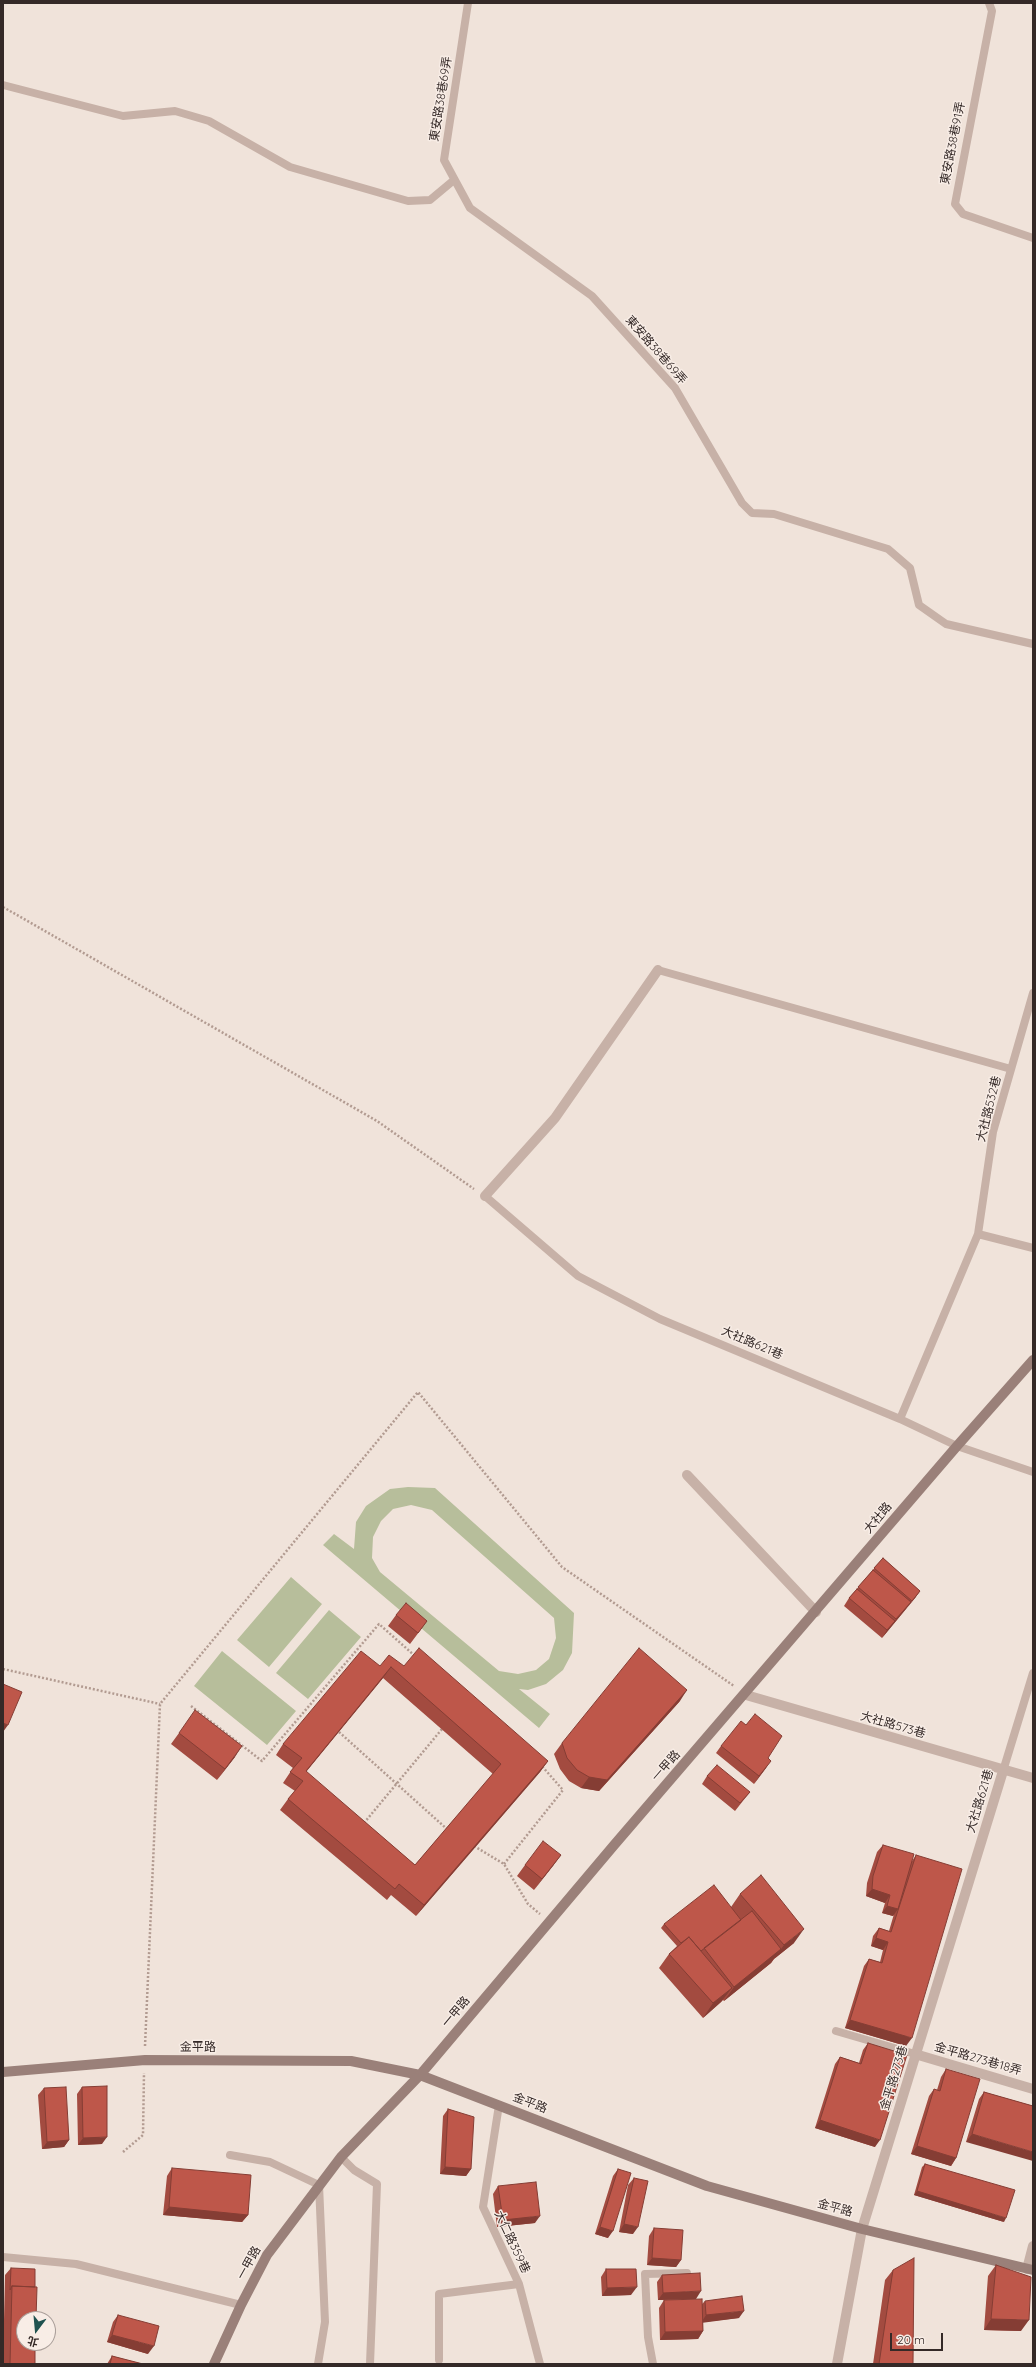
<!DOCTYPE html>
<meta charset="utf-8">
<style>
body{margin:0}
#map{position:relative;width:1036px;height:2367px;overflow:hidden;background:#f0e3da;font-family:Quicksand,"Noto Sans TC",sans-serif}
canvas{display:block}
.frame{position:absolute;inset:0;border:4px solid #342927;pointer-events:none}
.north{position:absolute;left:16px;top:2311px;width:40px;height:40px;box-sizing:border-box;background:#f8ede6;border:1px solid #aa9f9a;border-radius:50%;rotate:196deg;font-size:11px;font-weight:700;line-height:16px;text-align:center;color:#342927}
.north::after{content:'';display:block;margin:auto;width:14px;height:18px;background:#1f524f;clip-path:polygon(50% 0,100% 100%,50% 72%,0 100%)}
.scale{position:absolute;left:890px;top:2333px;width:53px;height:18px;box-sizing:border-box;border:2px solid #342927;border-top:0;padding-left:5px;font-size:12px;line-height:14px;white-space:nowrap;color:#342927;-webkit-text-stroke:3px #f8ede6;paint-order:stroke}
</style>
<div id="map">
<canvas width="1036" height="2367"></canvas>
<div class="frame"></div>
<div class="north">北</div>
<div class="scale">20 m</div>
</div>
<script>
const c = document.querySelector('canvas').getContext('2d');
c.lineJoin = 'round';
function fillPath(path, color) {
  c.fillStyle = color;
  c.fill(path, 'evenodd');
}
function poly(rows) {
  const path = new Path2D();
  for (const r of rows) {
    path.moveTo(r[0], r[1]);
    for (let i = 2; i < r.length; i += 2) path.lineTo(r[i], r[i + 1]);
  }
  return path;
}
function trace(path, color, width, dash) {
  c.strokeStyle = color;
  c.lineWidth = width;
  c.lineCap = dash ? 'butt' : 'round';
  c.setLineDash(dash || []);
  c.stroke(path);
}
function drawText(font, color, halo, rows, align = 'center') {
  c.font = font + ' Quicksand,"Noto Sans TC",sans-serif';
  c.lineWidth = 3;
  c.setLineDash([]);
  c.textBaseline = 'middle';
  c.strokeStyle = halo;
  c.fillStyle = color;
  for (const [text, x, y, turn = 0] of rows) {
    c.save();
    c.translate(x, y);
    c.rotate((+turn || 0) * Math.PI / 180);
    c.textAlign = isNaN(turn) ? turn : align;
    if (halo) c.strokeText(text, 0, 0);
    c.fillText(text, 0, 0);
    c.restore();
  }
}
fillPath(poly([
 [408,1487,435,1488,574,1613,572,1653,563,1670,546,1684,528,1690,519,1689,550,1714,539,1728,323,1545,334,1534,354,1549,356,1522,366,1506,390,1489],
 [411,1505,432,1510,554,1618,556,1638,549,1659,536,1670,518,1674,499,1671,380,1572,372,1558,373,1537,381,1521,393,1509],
 [291,1577,322,1604,269,1667,237,1640],
 [329,1610,361,1637,308,1699,276,1673],
 [222,1651,296,1711,267,1745,194,1686]
]), '#b7be9b');
trace(poly([
 [3,907,377,1121,474,1189],
 [3,1669,160,1704],
 [191,1706,262,1761,379,1624,415,1656],
 [339,1732,448,1830],
 [364,1823,442,1729],
 [474,1846,504,1864,528,1904,540,1914],
 [504,1864,563,1790,541,1765],
 [145,2046,160,1704,418,1392,562,1567,734,1686],
 [123,2152,143,2135,144,2073]
]), '#b29b91', 2.5, [2, 2]);
trace(poly([
 [468,3,444,160,470,208,592,296,675,388,742,503,752,513,774,514,888,549,910,568,919,605,946,624,1033,644],
 [989,3,992,11,955,204,963,214,1033,238],
 [3,85,123,116,175,111,209,121,290,167,408,201,430,200,454,180],
 [658,970,1011,1069],
 [485,1196,578,1276,660,1319,900,1419,957,1446,1033,1472],
 [978,1234,1033,1248],
 [900,1419,978,1234,993,1132,1033,993],
 [1003,1771,1033,1673],
 [836,2031,915,2054],
 [499,2105,483,2207,519,2284,540,2364],
 [230,2155,270,2162,319,2185,325,2322,318,2364],
 [341,2157,354,2170,377,2184,370,2364],
 [3,2257,76,2264,241,2305],
 [439,2360,439,2294,519,2284],
 [653,2364,648,2337,645,2274,687,2273]
]), '#c7b1a7', 8);
trace(poly([
 [485,1196,555,1118,658,970],
 [687,1475,816,1612],
 [746,1695,1033,1778],
 [915,2054,1033,2089],
 [1027,2269,1033,2246],
 [837,2364,862,2229,1003,1771]
]), '#c7b1a7', 10);
trace(poly([
 [3,2072,145,2060,351,2061,420,2075,707,2186,862,2229,1033,2270],
 [214,2364,241,2305,267,2255,341,2157,420,2075,615,1844,957,1446,1033,1360]
]), '#9a8079', 10);
fillPath(poly([
 [883,1558,920,1591,915,1598,882,1638,844,1606,849,1598],
 [396,1615,427,1621,419,1632,410,1644,388,1626],
 [380,1666,404,1666,548,1761,540,1772,416,1916,391,1895,387,1900,280,1810,288,1799,295,1791,283,1783,293,1768,276,1755,283,1744],
 [383,1678,493,1774,415,1865,306,1772],
 [680,1701,599,1791,581,1788,569,1781,560,1769,554,1754,562,1743],
 [179,1733,235,1757,217,1780,171,1744],
 [721,1746,768,1758,766,1768,754,1784,716,1753],
 [707,1776,750,1792,735,1811,702,1784],
 [883,1845,912,1861,916,1855,906,2046,845,2028,864,1966,869,1959,880,1962,883,1950,871,1946,873,1936,879,1928,889,1931,894,1914,893,1916,882,1913,885,1903,866,1896,867,1883,877,1852],
 [561,1855,534,1890,517,1876,525,1865],
 [740,1894,794,1943,774,1959,771,1963,724,2001,723,2000,721,2002,703,2018,659,1968,669,1954,677,1946,661,1928,664,1924,731,1907],
 [868,2043,875,2147,815,2128,835,2064,840,2057,859,2063,863,2050],
 [946,2069,956,2158,951,2166,911,2154,929,2096,934,2089,937,2090,941,2077],
 [82,2087,102,2144,78,2145,77,2094],
 [44,2088,69,2140,64,2147,42,2149,38,2095],
 [984,2092,1033,2106,966,2142,979,2099],
 [448,2109,471,2169,466,2176,440,2174,443,2116],
 [925,2164,1004,2222,914,2195,922,2167],
 [172,2168,248,2215,242,2222,163,2215,167,2176],
 [618,2169,608,2238,595,2234,613,2176],
 [634,2178,633,2234,619,2232,628,2185],
 [498,2186,535,2223,497,2227,493,2194],
 [654,2228,681,2260,676,2267,647,2265,649,2236],
 [996,2265,1021,2331,984,2330,988,2276],
 [11,2268,35,2287,35,2364,3,2364,5,2275],
 [606,2269,631,2295,602,2296,601,2277],
 [893,2270,913,2364,873,2364,885,2280],
 [662,2275,696,2299,658,2300,657,2282],
 [664,2300,702,2304,705,2301,739,2318,703,2322,703,2331,698,2339,660,2340,659,2308],
 [118,2315,148,2354,107,2342,113,2322],
 [112,2356,143,2364,107,2364]
]), '#a34b40');
fillPath(poly([
 [920,1591,915,1598,907,1608,912,1601],
 [911,1602,906,1609,882,1638,887,1630],
 [391,1667,383,1678,300,1779,306,1771],
 [687,1690,680,1701,599,1791,581,1788,589,1777],
 [3,1723,8,1725,3,1732],
 [242,1746,235,1757,217,1780,225,1769],
 [548,1761,540,1772,416,1916,424,1905],
 [771,1761,766,1768,754,1784,759,1776],
 [561,1855,553,1866,534,1890,542,1879],
 [872,1889,890,1895,885,1903,866,1896],
 [887,1906,898,1909,893,1916,882,1913],
 [804,1929,794,1943,774,1959,784,1945],
 [876,1938,888,1942,883,1950,871,1946],
 [781,1949,771,1963,724,2001,734,1987],
 [732,1988,721,2002,703,2018,713,2003],
 [850,2020,912,2038,906,2046,845,2028],
 [820,2120,880,2140,875,2147,815,2128],
 [972,2134,1033,2152,1033,2161,966,2142],
 [107,2137,102,2144,78,2145,83,2138],
 [69,2140,64,2147,42,2149,47,2142],
 [917,2146,956,2158,951,2166,911,2154],
 [445,2167,471,2169,466,2176,440,2174],
 [917,2191,1006,2218,1004,2222,914,2195],
 [169,2207,248,2215,242,2222,163,2215],
 [540,2216,535,2223,497,2227,503,2220],
 [624,2224,638,2227,633,2234,619,2232],
 [600,2227,613,2231,608,2238,595,2234],
 [652,2258,681,2260,676,2267,647,2265],
 [637,2287,631,2295,602,2296,607,2288],
 [701,2291,696,2299,658,2300,663,2293],
 [744,2311,739,2318,701,2323,706,2315],
 [991,2319,1029,2320,1021,2331,984,2330],
 [703,2331,698,2339,660,2340,665,2332],
 [112,2335,154,2346,148,2354,107,2342]
]), '#853d34');
const building = poly([
 [883,1558,920,1591,912,1601,874,1568,883,1558],
 [873,1570,911,1602,896,1619,858,1587,873,1570],
 [857,1589,895,1621,887,1630,849,1598,857,1589],
 [406,1603,427,1621,418,1633,396,1615,406,1603],
 [419,1648,548,1761,424,1905,399,1884,395,1889,288,1799,303,1781,290,1772,302,1758,283,1744,361,1651,380,1666,389,1655,404,1666,419,1648],
 [391,1667,501,1764,415,1865,306,1771,391,1667],
 [639,1648,687,1690,607,1780,589,1777,577,1770,567,1758,562,1743,639,1648],
 [3,1684,22,1692,8,1725,3,1723,3,1684],
 [195,1710,242,1746,225,1769,179,1733,195,1710],
 [755,1714,782,1736,768,1758,771,1761,759,1776,721,1746,741,1721,746,1725,755,1714],
 [717,1765,750,1792,740,1803,707,1776,717,1765],
 [543,1841,561,1855,542,1879,525,1865,543,1841],
 [883,1845,914,1854,898,1909,887,1906,890,1895,872,1889,873,1876,883,1845],
 [916,1855,962,1869,912,2038,850,2020,869,1959,882,1963,888,1942,876,1938,879,1928,891,1932,916,1855],
 [761,1875,804,1929,784,1945,740,1894,761,1875],
 [714,1885,741,1920,701,1951,689,1937,681,1943,664,1924,714,1885],
 [752,1911,781,1949,734,1987,704,1948,752,1911],
 [689,1937,732,1988,713,2003,669,1954,689,1937],
 [868,2043,907,2055,880,2140,820,2120,840,2057,861,2064,868,2043],
 [946,2069,980,2079,956,2158,917,2146,934,2089,940,2091,946,2069],
 [107,2086,107,2137,83,2138,82,2087,107,2086],
 [66,2087,69,2140,47,2142,44,2088,66,2087],
 [984,2092,1033,2106,1033,2152,972,2134,984,2092],
 [448,2109,474,2117,471,2169,445,2167,448,2109],
 [925,2164,1015,2190,1006,2218,917,2191,925,2164],
 [172,2168,251,2175,248,2215,169,2207,172,2168],
 [618,2169,631,2173,613,2231,600,2227,618,2169],
 [634,2178,648,2181,638,2227,624,2224,634,2178],
 [536,2182,540,2216,503,2220,498,2186,536,2182],
 [654,2228,683,2230,681,2260,652,2258,654,2228],
 [914,2258,913,2364,879,2364,893,2270,914,2258],
 [996,2265,1031,2277,1029,2320,991,2319,996,2265],
 [11,2268,35,2269,35,2287,12,2286,10,2290,11,2268],
 [606,2269,636,2269,637,2287,607,2288,606,2269],
 [700,2273,701,2291,663,2293,662,2275,700,2273],
 [12,2286,37,2287,36,2319,24,2319,24,2343,35,2343,35,2364,10,2364,12,2286],
 [742,2296,744,2311,706,2315,705,2301,742,2296],
 [702,2299,703,2331,665,2332,664,2300,702,2299],
 [118,2315,159,2326,154,2346,112,2335,118,2315],
 [112,2356,143,2364,110,2364,112,2356]
]);
fillPath(building, '#be574a');
trace(building, '#853d34', 1);
drawText('12px', '#342927', '#f8ede6', [
 ["東安路38巷69弄",441,99,-81],
 ["東安路38巷91弄",953,143,-79],
 ["東安路38巷69弄",656,350,49],
 ["大社路532巷",989,1109,-76],
 ["大社路621巷",752,1343,23],
 ["大社路",878,1518,-50],
 ["大社路573巷",893,1725,16],
 ["一甲路",666,1766,-49],
 ["大社路621巷",980,1801,-73],
 ["一甲路",456,2012,-50],
 ["金平路",198,2047],
 ["金平路273巷18弄",978,2059,16],
 ["金平路273巷",894,2078,-73],
 ["金平路",530,2103,21],
 ["金平路",835,2208,15],
 ["大仁路359巷",512,2242,65],
 ["一甲路",249,2263,-61]
]);
</script>
